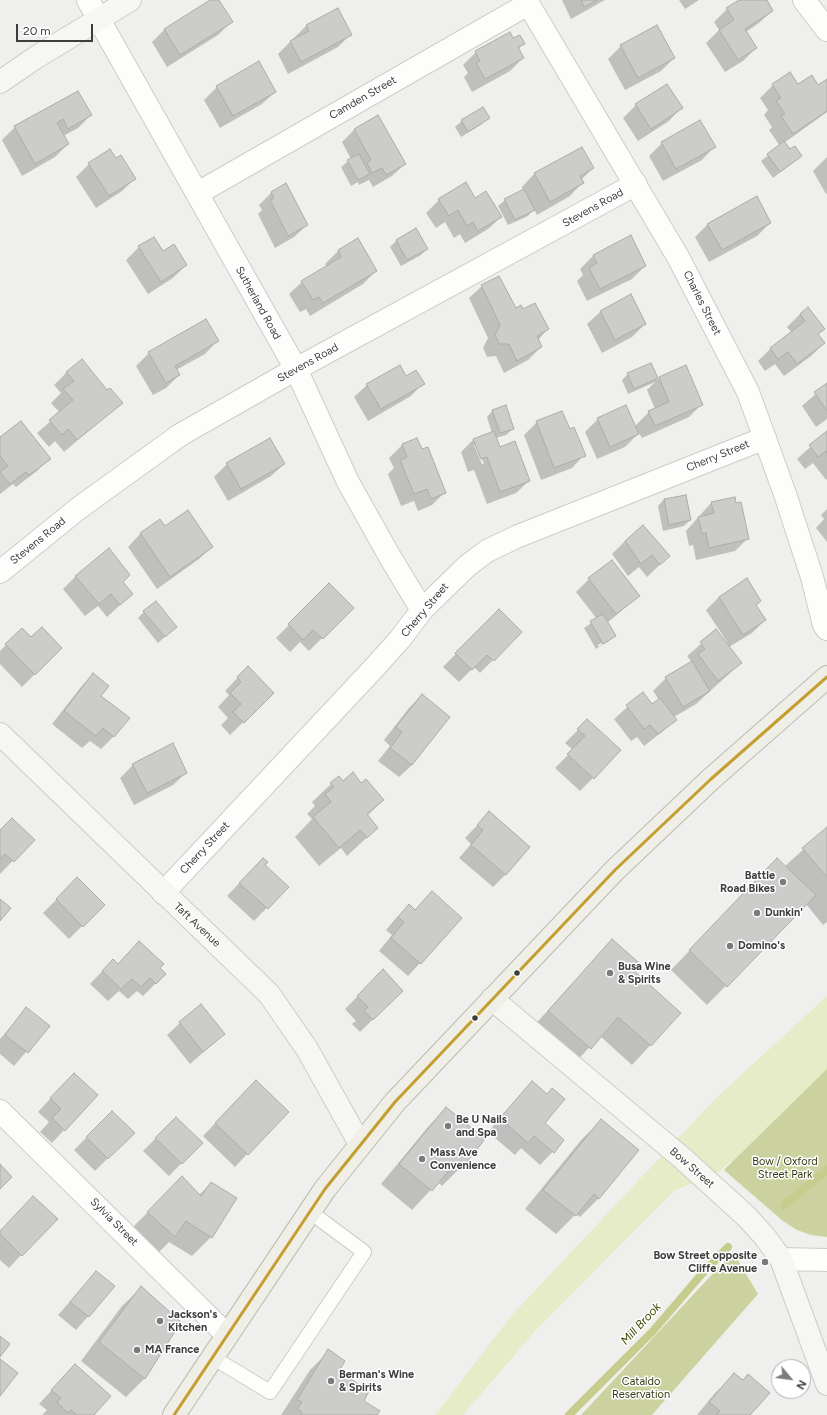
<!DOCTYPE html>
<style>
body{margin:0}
#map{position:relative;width:827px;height:1415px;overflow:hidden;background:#eff0ed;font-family:Figtree,sans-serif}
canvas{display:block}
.north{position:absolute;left:771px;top:1359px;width:40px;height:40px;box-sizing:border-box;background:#fff;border:1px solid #b1b1b1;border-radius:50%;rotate:119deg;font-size:11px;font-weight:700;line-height:16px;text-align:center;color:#3d3d3b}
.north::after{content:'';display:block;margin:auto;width:14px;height:18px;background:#7b7c79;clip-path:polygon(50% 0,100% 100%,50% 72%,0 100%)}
.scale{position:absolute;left:16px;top:24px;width:77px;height:18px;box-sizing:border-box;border:2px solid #3d3d3b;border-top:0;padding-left:5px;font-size:12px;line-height:14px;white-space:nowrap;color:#3d3d3b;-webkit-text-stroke:3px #fff;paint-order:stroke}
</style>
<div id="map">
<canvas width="827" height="1415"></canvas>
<div class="north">N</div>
<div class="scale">20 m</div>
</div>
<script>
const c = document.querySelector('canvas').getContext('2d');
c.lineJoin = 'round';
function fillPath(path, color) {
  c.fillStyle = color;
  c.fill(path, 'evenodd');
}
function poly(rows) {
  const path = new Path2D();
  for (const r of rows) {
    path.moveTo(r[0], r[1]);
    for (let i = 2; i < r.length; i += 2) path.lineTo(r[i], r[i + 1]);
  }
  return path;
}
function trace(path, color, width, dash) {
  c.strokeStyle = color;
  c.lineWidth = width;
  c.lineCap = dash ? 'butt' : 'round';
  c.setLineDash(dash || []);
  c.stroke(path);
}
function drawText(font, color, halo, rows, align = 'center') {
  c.font = font + ' Figtree,sans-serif';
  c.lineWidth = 3;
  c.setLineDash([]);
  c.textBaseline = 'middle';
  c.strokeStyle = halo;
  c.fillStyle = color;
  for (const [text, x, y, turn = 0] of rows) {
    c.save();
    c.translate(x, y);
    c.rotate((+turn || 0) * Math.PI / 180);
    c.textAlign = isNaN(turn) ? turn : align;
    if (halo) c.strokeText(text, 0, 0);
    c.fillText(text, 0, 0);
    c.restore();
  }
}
fillPath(poly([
 [827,996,827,1237,811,1235,797,1230,783,1221,724,1170,734,1159,720,1171,674,1191,536,1330,463,1415,435,1415,512,1315,715,1099]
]), '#e6ebc8');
fillPath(poly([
 [827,1069,827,1237,811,1235,797,1230,783,1221,724,1170],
 [733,1252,758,1294,652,1415,581,1415]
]), '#ccd29f');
fillPath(poly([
 [212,0,218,0,231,22,218,35,167,67,152,42,165,29],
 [562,0,605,0,571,19],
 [679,0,699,0,685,9],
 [741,0,765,0,772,11,759,23,746,32,756,48,743,61,725,72,706,43,719,30,714,22,727,9],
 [306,26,351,34,338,47,288,74,278,54],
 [513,39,524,44,518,49,523,58,510,71,472,92,464,77,468,73,463,65,476,52],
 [621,46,674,58,661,71,625,90,608,59],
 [827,80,827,112,784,143,790,151,801,156,773,178,761,161,780,146,769,130,772,127,764,115,768,110,760,98,773,85,818,86],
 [217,87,275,92,262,104,220,128,204,100],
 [78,92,91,115,78,128,63,136,68,144,55,157,22,176,2,140,15,127],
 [636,105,681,108,669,121,638,141,623,118],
 [482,108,488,118,482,124,461,137,455,127,462,121],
 [700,122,714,147,702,160,663,181,649,156,662,143],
 [354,130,405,164,392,176,373,187,369,180,359,185,358,182,351,186,341,167,351,159,342,142],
 [582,148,593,168,581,180,582,183,570,196,537,215,534,209,528,216,508,225,498,206,505,200,523,190,522,187,534,174],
 [827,157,827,193,826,194,813,171],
 [115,160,135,178,122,191,96,208,76,177,89,164],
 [272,192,307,225,294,237,275,248,258,214,262,210,259,205],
 [475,199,501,217,488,229,465,243,460,234,454,238,445,222,436,228,426,213,439,200],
 [770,223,757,236,709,262,695,237,708,224],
 [630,237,645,266,632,279,587,301,577,281,583,275,580,269,593,256],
 [358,239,376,271,363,284,310,316,306,309,300,312,289,294,302,282,327,267,325,264,338,251],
 [396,241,427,249,421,255,401,266,390,247],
 [139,247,163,252,186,265,173,278,148,294,126,260],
 [482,286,515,310,523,311,548,329,538,340,541,347,528,360,504,373,496,356,487,357,483,348,488,338,469,298],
 [630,296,645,324,632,337,602,353,587,324,600,312],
 [800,314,823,329,817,335,824,343,811,356,784,376,775,364,765,371,758,361,771,348,792,333,787,327],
 [205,321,217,341,205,354,176,370,179,375,166,388,153,395,136,366,149,353],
 [650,364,657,380,659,378,702,404,689,417,642,438,639,433,625,447,597,459,585,432,598,419,635,426,649,412,655,409,647,390,655,382,628,394,622,380,628,374],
 [67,372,107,392,121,403,64,452,55,441,49,447,37,433,60,413,51,403,61,393,54,385],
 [406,377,423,383,411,396,368,421,354,397,367,385],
 [827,384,827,419,816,427,802,406],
 [493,410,513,429,506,435,496,438,499,448,529,481,516,493,487,504,474,470,468,472,461,452,473,440,492,433,487,417],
 [474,445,476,445,484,464,482,464],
 [537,422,569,430,584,455,572,468,541,480,524,435],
 [827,432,827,479,826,480,813,463,805,469,797,459],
 [0,439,49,458,37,471,16,487,13,484,0,494],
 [417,439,445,492,432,505,418,511,414,501,401,506,388,474,394,468,389,458,402,445],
 [227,464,284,464,271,476,228,501,214,477],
 [664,499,690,520,684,526,663,531,658,506],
 [711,503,748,538,735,551,696,560,693,545,689,546,686,531],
 [827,509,827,542,816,528,824,519,821,515],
 [160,520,165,527,212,547,199,559,157,589,128,547,140,534],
 [625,541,669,556,647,577,639,567,628,576,612,554],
 [76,576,122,582,132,594,107,617,98,606,85,616,63,589],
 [589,579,639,596,607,623,614,636,596,649,584,628,597,619,576,592],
 [609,639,609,641,599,647,598,645],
 [746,580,755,606,765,620,752,633,729,647,741,663,696,704,674,717,675,720,662,732,644,746,637,737,631,741,614,719,642,694,651,705,659,700,653,691,666,678,692,662,687,656,716,631,726,643,727,642,706,610,719,597],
 [329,585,352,608,309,651,300,642,290,652,276,638],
 [499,610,521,632,480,673,474,667,459,682,443,667],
 [144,612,176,627,158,643,138,618],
 [22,629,48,661,22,687,0,664,0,651],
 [248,667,273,693,230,735,221,725,228,718,218,707,229,695,225,691],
 [93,674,114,736,101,749,90,741,82,748,52,724,81,687],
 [422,695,412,765,399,777,378,761,390,746,384,740,409,708],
 [588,720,620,751,580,791,555,768,573,750,565,743],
 [133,765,186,773,173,785,134,805,120,778],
 [343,782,361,784,383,800,367,816,377,828,347,856,341,848,319,866,295,837,312,819,307,814,315,806,312,802,331,784],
 [489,813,506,874,493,887,459,858,471,844,465,838],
 [827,828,827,922,823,925,806,904,707,1005,671,970,759,878,784,867],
 [0,831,33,840,0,874],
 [264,866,287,887,254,921,227,896,250,872],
 [77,879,103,905,69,939,43,913],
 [432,893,420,963,408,976,379,951,392,935,386,930,396,918,409,906,414,911],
 [612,940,630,969,680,1013,632,1065,600,1036,571,1067,530,1030],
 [113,960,118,965,159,968,156,983,143,996,137,991,128,999,119,991,108,1001,90,984],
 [383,971,402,991,360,1032,352,1024,356,1021,345,1009],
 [26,1009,48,1026,14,1066,0,1054,0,1039],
 [180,1023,224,1034,190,1064,167,1035],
 [532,1082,543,1123,563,1141,540,1165,521,1148,515,1155,488,1132],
 [61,1087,64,1130,52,1143,40,1132,49,1122,38,1112],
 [243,1094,247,1154,235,1167,203,1136],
 [446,1108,484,1139,461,1167,442,1186,438,1182,412,1210,381,1184,428,1127],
 [112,1112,133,1133,95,1171,74,1150],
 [601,1121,599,1198,580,1217,576,1214,556,1234,525,1209,582,1139],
 [163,1131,201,1143,169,1176,143,1151],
 [182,1178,199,1195,211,1183,211,1237,192,1256,169,1242,156,1255,129,1231],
 [0,1232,21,1255,9,1268,0,1260],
 [96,1272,114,1287,76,1330,58,1315],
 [141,1288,145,1378,126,1397,81,1361,122,1306],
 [329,1351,338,1371,376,1415,281,1415,310,1370],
 [734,1375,749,1415,697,1415,715,1393],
 [63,1378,92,1415,42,1415,47,1410,39,1404]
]), '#0003');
trace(poly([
 [784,1205,827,1170],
 [569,1415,653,1331,700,1276,728,1247]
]), '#c5cc8c', 8);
const building = poly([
 [210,0,219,0,233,22,180,55,164,29,210,0],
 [581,0,597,0,584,7,581,0],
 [739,0,767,0,773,11,745,29,757,48,738,60,719,30,734,20,726,8,739,0],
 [338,8,352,35,301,62,290,41,309,31,306,25,338,8],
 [657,25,675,58,638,78,620,45,657,25],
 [510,32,513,38,520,35,525,44,518,47,524,58,485,79,476,63,480,61,475,51,510,32],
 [259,61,276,92,233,116,216,86,259,61],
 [790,72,798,84,812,75,818,85,827,79,827,111,793,134,781,116,785,114,776,101,781,98,772,84,790,72],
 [667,84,683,108,651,129,635,104,667,84],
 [78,91,92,115,68,129,63,119,57,123,69,144,35,164,14,126,78,91],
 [483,107,490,118,468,132,461,120,483,107],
 [378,115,406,164,386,175,382,168,372,173,367,163,371,160,354,129,378,115],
 [700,120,716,147,676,169,661,142,700,120],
 [784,141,790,149,795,146,802,156,780,172,767,154,784,141],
 [582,147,594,168,580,176,584,183,550,202,534,173,582,147],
 [110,149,116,158,121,155,136,179,109,196,88,163,110,149],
 [359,154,370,174,358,180,347,160,359,154],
 [466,182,475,198,486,191,502,217,478,231,473,222,467,226,458,210,449,216,438,199,466,182],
 [286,183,308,225,288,236,270,200,274,198,271,192,286,183],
 [524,189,535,210,515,220,504,199,524,189],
 [757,196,771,223,722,250,707,224,757,196],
 [416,228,428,249,407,260,396,240,416,228],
 [631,235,646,266,600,289,589,268,597,263,593,255,631,235],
 [154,237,163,251,174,244,187,265,161,282,138,246,154,237],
 [358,238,377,271,323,303,319,297,313,300,301,281,341,257,338,250,358,238],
 [499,276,516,308,521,305,523,309,535,303,549,329,537,336,542,347,517,361,509,344,499,344,495,335,500,325,481,285,499,276],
 [631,294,646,324,615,340,600,311,631,294],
 [808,307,825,329,818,334,825,343,797,364,788,352,778,359,770,348,805,321,800,314,808,307],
 [206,319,219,341,175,366,180,375,166,383,148,352,206,319],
 [82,359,107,390,110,388,123,403,77,440,68,429,62,435,49,420,73,400,63,389,74,381,66,372,82,359],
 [651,363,658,378,634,389,627,373,651,363],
 [400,365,406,376,416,370,425,384,381,409,366,384,400,365],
 [686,365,703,405,655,426,648,411,669,402,659,377,686,365],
 [827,383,827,411,814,392,827,383],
 [506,405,514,429,500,433,492,410,506,405],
 [626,405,639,434,610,447,597,418,626,405],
 [562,411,570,429,574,427,586,456,554,468,536,421,562,411],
 [21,421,51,459,29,475,26,472,10,484,0,472,8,466,0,456,0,437,21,421],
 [494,431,500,447,515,441,530,481,500,492,487,457,481,459,473,439,494,431],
 [827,431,827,453,826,451,818,457,809,445,827,431],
 [270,438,285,464,241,489,226,463,270,438],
 [417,438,422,449,428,447,446,493,431,499,427,489,414,494,400,460,407,457,402,444,417,438],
 [686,495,691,520,669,525,664,499,686,495],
 [735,497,736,503,741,502,749,539,709,548,706,533,702,534,698,517,714,513,711,502,735,497],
 [188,510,213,547,170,577,140,533,160,519,165,526,188,510],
 [643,525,670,556,660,565,652,555,641,564,625,541,643,525],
 [109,548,130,575,123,582,133,594,120,605,111,594,99,604,75,576,109,548],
 [612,560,640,596,616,614,588,578,612,560],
 [747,578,761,601,756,605,766,620,743,635,719,597,747,578],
 [329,583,354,608,323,639,313,630,303,640,288,624,329,583],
 [156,601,177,627,165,637,143,611,156,601],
 [499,609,522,632,494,661,487,655,472,670,455,653,499,609],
 [603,614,616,636,603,644,590,621,603,614],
 [42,627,62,648,35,675,5,644,22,628,31,637,42,627],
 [716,629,742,663,718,681,698,654,705,649,700,642,716,629],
 [692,661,710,691,683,707,665,677,692,661],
 [248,666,274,693,244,723,233,712,241,704,230,693,241,682,237,677,248,666],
 [93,673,109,686,101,696,130,718,114,737,103,728,96,736,64,711,93,673],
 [643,692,652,704,660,698,677,720,658,734,650,725,644,729,626,705,643,692],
 [422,694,450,717,412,765,390,748,402,732,396,727,422,694],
 [587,719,621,750,594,779,567,754,585,736,577,729,587,719],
 [173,743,187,773,147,793,132,764,173,743],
 [353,772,361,783,366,779,384,800,367,814,378,828,367,838,360,830,339,848,313,817,331,802,325,794,334,787,330,783,339,776,343,781,353,772],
 [489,811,530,847,506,875,471,845,483,830,477,825,489,811],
 [12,818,35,840,14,862,5,854,0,859,0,830,12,818],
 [827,827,827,877,802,848,827,827],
 [263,858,268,862,265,865,289,887,268,909,239,883,263,858],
 [777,858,816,895,727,987,689,950,777,858],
 [77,877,105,905,83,927,56,899,77,877],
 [432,891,462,918,421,964,391,938,404,922,398,917,409,904,415,910,432,891],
 [0,899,11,908,0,921,0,899],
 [612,939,638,962,632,969,681,1013,651,1046,618,1017,591,1049,548,1011,612,939],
 [139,941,164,964,160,968,166,974,156,984,150,978,141,987,132,979,121,989,102,971,113,959,118,964,139,941],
 [383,969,403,991,373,1020,364,1011,368,1007,357,996,383,969],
 [201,1004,225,1034,203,1052,179,1022,201,1004],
 [26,1007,50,1026,28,1053,5,1035,26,1007],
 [74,1073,98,1095,65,1131,52,1118,61,1109,50,1098,74,1073],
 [256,1080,289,1112,248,1155,215,1123,256,1080],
 [532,1081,547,1094,552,1088,565,1099,545,1123,564,1140,554,1153,534,1136,528,1143,500,1118,532,1081],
 [446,1107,485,1139,462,1168,455,1163,432,1191,399,1164,446,1107],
 [112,1111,135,1133,108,1159,86,1137,112,1111],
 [176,1117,203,1143,182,1164,155,1138,176,1117],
 [601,1119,639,1150,599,1199,594,1194,576,1216,543,1190,601,1119],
 [0,1164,12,1177,0,1189,0,1164],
 [182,1176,201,1196,211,1182,237,1198,212,1238,186,1221,175,1237,147,1212,182,1176],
 [33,1196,58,1219,22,1256,0,1234,0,1231,33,1196],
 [96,1271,115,1286,89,1317,70,1302,96,1271],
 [141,1286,181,1322,145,1379,99,1342,141,1286],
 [0,1336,10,1344,0,1357,0,1336],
 [328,1349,345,1361,339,1371,369,1391,364,1401,380,1411,377,1415,300,1415,302,1412,297,1409,302,1402,297,1400,328,1349],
 [0,1359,18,1373,0,1396,0,1359],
 [75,1364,111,1396,94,1415,77,1415,71,1410,68,1413,57,1402,61,1398,51,1390,75,1364],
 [734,1373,743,1380,748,1374,770,1393,750,1415,716,1415,720,1411,709,1402,734,1373]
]);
fillPath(building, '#ccccca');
trace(building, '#abacaa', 1);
const lane = poly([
 [212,1357,270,1392,364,1252,309,1211]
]);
const street = poly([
 [88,0,296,369,348,482,390,557,422,610],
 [526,0,678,257,748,392,785,494,812,577,824,625,827,629],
 [804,0,827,30],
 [198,193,528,4],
 [0,572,79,508,180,435,296,369,636,184],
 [163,893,374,668,400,639,422,610,467,566,487,551,516,537,765,438],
 [0,1111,227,1335],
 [781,1259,827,1260]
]);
const secondary = poly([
 [0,82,35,58,130,0],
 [0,734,269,994,307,1049,360,1144],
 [492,999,681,1157,747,1217,765,1237,781,1259,827,1384]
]);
const primary = poly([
 [174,1415,325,1189,395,1102,615,870,711,779,827,677]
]);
trace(lane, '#ccccca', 16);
trace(street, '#ccccca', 24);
trace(secondary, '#ccccca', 24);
trace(primary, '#babcae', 24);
trace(lane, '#fdfdfc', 14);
trace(street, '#fdfdfc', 22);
trace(secondary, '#f6f6f2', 22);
trace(primary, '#efefe8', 22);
trace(poly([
 [174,1415,325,1189,395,1102,615,870,711,779,827,677]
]), '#c59e30', 3);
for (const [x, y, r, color] of [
 [783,882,4,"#7b7c79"],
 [757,913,4,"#7b7c79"],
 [730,946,4,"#7b7c79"],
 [517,973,3.5,"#3d3d3b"],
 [610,973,4,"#7b7c79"],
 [475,1018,3.5,"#3d3d3b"],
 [448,1126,4,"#7b7c79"],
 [422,1159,4,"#7b7c79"],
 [765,1262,4,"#7b7c79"],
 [160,1321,4,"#7b7c79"],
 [137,1350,4,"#7b7c79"],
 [331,1381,4,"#7b7c79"]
]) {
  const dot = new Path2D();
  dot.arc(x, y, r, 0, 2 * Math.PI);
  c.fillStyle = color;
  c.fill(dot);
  trace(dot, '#fff', 1.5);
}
drawText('11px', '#3d3d3b', '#fff', [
 ["Camden Street",363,98,-30],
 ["Stevens Road",593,208,-29],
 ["Sutherland Road",258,303,61],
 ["Charles Street",702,303,63],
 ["Stevens Road",308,363,-29],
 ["Cherry Street",718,456,-22],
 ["Stevens Road",38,541,-39],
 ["Cherry Street",425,610,-50],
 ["Cherry Street",205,848,-47],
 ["Taft Avenue",197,925,43],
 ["Bow Street",692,1168,41],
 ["Sylvia Street",114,1222,45]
]);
drawText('bold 11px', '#3d3d3b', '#fff', [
 ["Battle",775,876,"right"],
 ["Road Bikes",775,889,"right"],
 ["Dunkin'",765,913],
 ["Domino's",738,946],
 ["Busa Wine",618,967],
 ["& Spirits",618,980],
 ["Be U Nails",456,1120],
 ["and Spa",456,1133],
 ["Mass Ave",430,1153],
 ["Convenience",430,1166],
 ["Bow Street opposite",757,1256,"right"],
 ["Cliffe Avenue",757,1269,"right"],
 ["Jackson's",168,1315],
 ["Kitchen",168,1328],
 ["MA France",145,1350],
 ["Berman's Wine",339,1375],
 ["& Spirits",339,1388]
], 'left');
drawText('11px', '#373b15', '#fff', [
 ["Bow / Oxford",785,1162],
 ["Street Park",785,1175],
 ["Cataldo",641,1382],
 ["Reservation",641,1395]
]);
drawText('italic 12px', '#444900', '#fff', [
 ["Mill Brook",641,1324,-47]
]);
</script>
